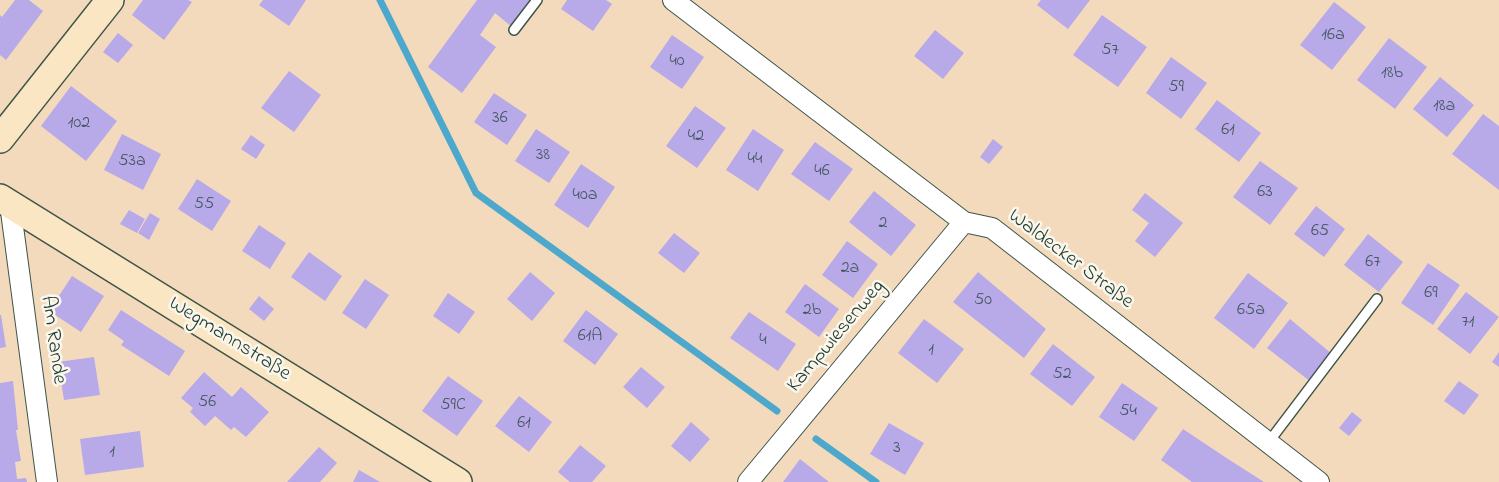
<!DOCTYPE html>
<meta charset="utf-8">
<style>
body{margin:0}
canvas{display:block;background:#f3dabc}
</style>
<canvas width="1499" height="482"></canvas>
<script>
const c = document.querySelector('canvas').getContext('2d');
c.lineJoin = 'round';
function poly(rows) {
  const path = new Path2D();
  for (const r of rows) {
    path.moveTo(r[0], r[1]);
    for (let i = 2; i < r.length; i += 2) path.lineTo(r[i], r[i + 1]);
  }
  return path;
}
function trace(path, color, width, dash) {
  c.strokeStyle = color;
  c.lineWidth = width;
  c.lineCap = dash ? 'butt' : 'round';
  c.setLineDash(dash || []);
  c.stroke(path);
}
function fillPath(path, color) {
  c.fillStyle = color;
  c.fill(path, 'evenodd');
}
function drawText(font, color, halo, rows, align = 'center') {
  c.font = font + ' "Indie Flower",sans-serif';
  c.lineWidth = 5;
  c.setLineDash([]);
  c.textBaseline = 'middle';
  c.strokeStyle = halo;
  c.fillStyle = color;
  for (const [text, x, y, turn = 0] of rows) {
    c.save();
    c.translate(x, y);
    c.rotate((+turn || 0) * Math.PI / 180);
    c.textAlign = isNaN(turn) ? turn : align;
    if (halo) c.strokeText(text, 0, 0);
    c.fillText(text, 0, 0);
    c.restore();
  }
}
trace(poly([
 [380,0,476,193,777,411],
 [816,439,876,482]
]), '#4ea8cc', 7);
fillPath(poly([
 [15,0,29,0,43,11,6,60,0,55,0,15,2,17],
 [143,0,188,0,192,2,164,40,132,15],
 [263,0,306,0,289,26,259,5],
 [477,0,533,0,512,27,495,13,480,35,496,47,462,93,428,67],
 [567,0,606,0,612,4,593,31,561,9],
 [1041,0,1090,0,1068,29,1037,5],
 [1334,2,1366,27,1332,70,1300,45],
 [1102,15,1147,47,1118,87,1073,55],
 [935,30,964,53,943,79,914,56],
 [118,33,133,45,118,63,103,52],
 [672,35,704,57,682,89,650,67],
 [1389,38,1427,67,1395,109,1357,80],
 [1171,57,1207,83,1181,119,1146,93],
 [289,71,321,95,294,132,261,108],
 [1440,77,1474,105,1447,137,1413,109],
 [71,86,117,121,86,161,41,126],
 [494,93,527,115,507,145,474,122],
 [1217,100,1261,133,1239,162,1195,129],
 [695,106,726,128,697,168,666,146],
 [1483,114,1499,126,1499,190,1452,154],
 [536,129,570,152,549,183,515,161],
 [753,129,784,150,758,191,726,170],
 [122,134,161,154,143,190,104,170],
 [251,135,265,145,256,159,241,149],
 [993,139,1003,147,989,164,980,157],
 [815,142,853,169,829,201,791,174],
 [1260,161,1298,188,1270,225,1233,197],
 [581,164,615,187,588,228,554,205],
 [197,179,231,201,212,231,178,209],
 [874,191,916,225,891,256,849,222],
 [1145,193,1183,223,1155,257,1135,241,1149,223,1132,210],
 [1316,206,1345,229,1324,257,1294,234],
 [129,210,145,219,137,233,120,224],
 [150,213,160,219,149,240,138,233],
 [259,225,286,243,270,269,242,251],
 [674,233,700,253,684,273,658,253],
 [1368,234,1403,262,1379,292,1344,265],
 [847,241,878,264,853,298,822,275],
 [309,252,342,276,325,301,291,277],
 [1428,263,1460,285,1433,325,1401,303],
 [530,272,555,293,532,321,507,299],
 [978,272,1046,329,1024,358,953,302],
 [1248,273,1288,303,1254,349,1214,318],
 [72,276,104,296,81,332,49,311],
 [365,279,389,295,366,329,342,313],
 [805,284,839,309,819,337,785,312],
 [1466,292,1499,317,1470,354,1437,329],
 [448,293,475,312,459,334,433,316],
 [259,296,274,309,264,321,249,309],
 [121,310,185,351,169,376,121,345,124,341,108,330],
 [586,310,618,334,595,365,563,341],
 [749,312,796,344,778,371,730,338],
 [0,315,1,315,6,347,0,348],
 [924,319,964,349,937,383,898,353],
 [1290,319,1332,354,1311,382,1267,348],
 [1053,344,1095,377,1072,406,1030,374],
 [1499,352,1499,367,1492,362],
 [94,357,100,395,64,400,58,362],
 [641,367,665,387,647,408,623,387],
 [204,372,232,397,241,387,269,412,246,437,234,427,231,430,215,416,205,426,190,412,193,408,181,398],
 [448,376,483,401,457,436,422,411],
 [13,381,18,430,16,430,21,461,15,462,17,479,26,478,27,482,0,482,0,383],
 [1459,381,1479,395,1464,415,1444,401],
 [1122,383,1158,408,1134,441,1099,417],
 [519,396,552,422,529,452,495,426],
 [1352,412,1362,420,1349,436,1339,428],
 [691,422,710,439,690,462,671,446],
 [889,423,924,443,905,475,870,454],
 [1183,429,1225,457,1264,482,1192,482,1161,460],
 [140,431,144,467,85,475,80,439],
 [580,445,606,466,592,482,570,482,558,472],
 [319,447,337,463,320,482,287,482],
 [800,459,829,482,783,482],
 [359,470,380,482,353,482]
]), '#b8a9e9');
const lane = poly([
 [514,30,537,0],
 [1268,443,1377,299]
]);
const street = poly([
 [673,0,964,222,992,228,1319,482],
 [10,204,47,482],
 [748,482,964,222]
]);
const secondary = poly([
 [0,139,110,0],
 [0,198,458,482]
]);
trace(lane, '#3f5548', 12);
trace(street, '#3f5548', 22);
trace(secondary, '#3f5548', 30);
trace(lane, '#fff', 9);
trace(street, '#fff', 20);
trace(secondary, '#fbe6c4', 27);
drawText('18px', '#455861', null, [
 ["16a",1333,36],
 ["57",1110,51],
 ["40",677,62],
 ["18b",1392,74],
 ["59",1176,88],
 ["18a",1444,107],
 ["36",500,119],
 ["102",79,124],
 ["61",1228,131],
 ["42",696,137],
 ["38",543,156],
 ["44",755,160],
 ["53a",132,162],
 ["46",822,172],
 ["63",1265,193],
 ["40a",585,196],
 ["55",204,205],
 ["2",883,224],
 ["65",1320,232],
 ["67",1373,263],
 ["2a",850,269],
 ["69",1431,294],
 ["50",983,301],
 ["2b",812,311],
 ["65a",1251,311],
 ["71",1468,323],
 ["61A",590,337],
 ["4",763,341],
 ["1",931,351],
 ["52",1062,375],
 ["56",207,403],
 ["59C",453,406],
 ["54",1128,412],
 ["61",524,424],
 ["3",897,449],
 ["1",112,453]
]);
drawText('21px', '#1f3d34', '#fbf7ec', [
 ["Waldecker Straße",1070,260,37],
 ["Kampwiesenweg",837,337,-50],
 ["Am Rande",52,340,82],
 ["Wegmannstraße",229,340,32]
]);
</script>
